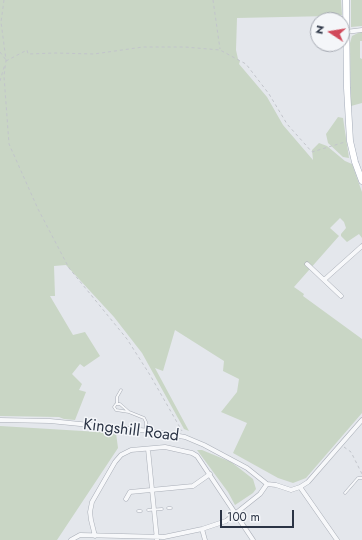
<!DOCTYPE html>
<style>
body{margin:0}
#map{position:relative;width:362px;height:540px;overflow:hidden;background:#e4e7ec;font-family:Jost,sans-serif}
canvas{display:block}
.north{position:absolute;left:310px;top:12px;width:40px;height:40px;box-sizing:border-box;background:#f4f6f9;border:1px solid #a4a8b1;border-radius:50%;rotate:282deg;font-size:11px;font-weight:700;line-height:16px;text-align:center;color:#2b3445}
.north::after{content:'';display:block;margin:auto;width:14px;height:18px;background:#d1495b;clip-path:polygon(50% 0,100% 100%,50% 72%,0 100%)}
.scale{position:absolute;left:220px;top:510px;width:74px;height:18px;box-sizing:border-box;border:2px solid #2b3445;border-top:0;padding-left:5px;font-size:12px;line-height:14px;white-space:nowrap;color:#2b3445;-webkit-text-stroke:3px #f4f6f9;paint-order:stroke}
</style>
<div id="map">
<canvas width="362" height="540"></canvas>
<div class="north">N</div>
<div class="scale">100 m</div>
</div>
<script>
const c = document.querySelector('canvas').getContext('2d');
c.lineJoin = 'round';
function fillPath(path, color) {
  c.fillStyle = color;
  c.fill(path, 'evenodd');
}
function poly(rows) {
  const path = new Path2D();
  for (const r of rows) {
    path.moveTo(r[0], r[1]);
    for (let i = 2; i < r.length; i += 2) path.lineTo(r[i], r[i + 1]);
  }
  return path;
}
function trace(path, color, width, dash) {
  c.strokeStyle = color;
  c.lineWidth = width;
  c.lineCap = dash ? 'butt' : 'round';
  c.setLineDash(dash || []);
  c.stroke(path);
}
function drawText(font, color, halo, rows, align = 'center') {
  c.font = font + ' Jost,sans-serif';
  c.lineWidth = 3;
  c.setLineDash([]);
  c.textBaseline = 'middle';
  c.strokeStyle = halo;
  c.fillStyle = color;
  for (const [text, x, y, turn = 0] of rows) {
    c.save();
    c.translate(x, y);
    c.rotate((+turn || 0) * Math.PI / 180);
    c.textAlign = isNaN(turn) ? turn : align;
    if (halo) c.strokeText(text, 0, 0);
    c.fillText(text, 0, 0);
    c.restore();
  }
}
fillPath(poly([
 [0,0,341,0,342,15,330,16,237,18,236,50,238,59,240,61,239,64,267,97,283,125,313,160,312,150,319,143,327,146,345,161,352,164,362,192,362,238,359,234,347,242,341,236,341,234,346,228,344,222,340,218,330,228,339,236,294,287,304,294,303,296,362,339,362,413,306,478,293,483,278,478,233,453,247,423,221,412,237,392,239,379,223,371,224,361,175,330,163,371,155,368,189,431,184,429,142,353,114,317,66,265,54,266,55,296,50,296,73,335,85,332,100,356,84,367,80,364,72,374,82,384,79,390,86,392,75,420,64,419,59,417,0,416],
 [351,0,362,0,362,26,351,27],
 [362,31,362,41,360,41,360,58,362,59,362,103,351,106,350,43,352,36],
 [338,117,343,118,349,158,343,157,328,143,326,134],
 [0,426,116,433,118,448,57,540,0,540],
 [197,450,202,450,231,462,239,468,253,479,256,489,253,493,235,505,228,492]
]), '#c9d6c5');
const service = poly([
 [117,404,117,397,121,390],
 [129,412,120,404,116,404,114,407,116,410,129,412,144,418,146,422,146,431],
 [345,493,358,478,362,478],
 [168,508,171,508],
 [148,510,162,509],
 [138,511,141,511]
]);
const minor = poly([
 [346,32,362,30],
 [307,264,324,280,362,246],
 [324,280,341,296],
 [0,420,50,421,150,431,185,437,204,445,247,468,267,484,276,485,291,490,300,487,308,482,362,420],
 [148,449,157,540],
 [300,487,337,540],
 [126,499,130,492,193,486,210,474],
 [202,529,205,540],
 [95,536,91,520,90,512,92,502,115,462,121,455,131,450,165,447,192,453,197,456,253,540],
 [71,540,80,535,164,537,202,529,226,521,260,494,267,484]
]);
const primary = poly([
 [346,0,347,88,350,141,355,162,362,181]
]);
trace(service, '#a9aeb7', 3);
trace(minor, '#a9aeb7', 5);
trace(primary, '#a3abb8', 7);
trace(poly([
 [4,0,1,22,6,60,4,76,9,144,38,209,69,268,127,339,150,375,182,431],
 [213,0,220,49],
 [0,52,6,60],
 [6,61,27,50,28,54,55,53,94,54,143,47,185,47,220,50,246,64,269,94,287,124,312,152,345,142],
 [0,81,5,64],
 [344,447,351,452,362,474]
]), '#c2c5cb', 1, [3, 3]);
trace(service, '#f7f8fa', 2);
trace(minor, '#f7f8fa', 4);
trace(primary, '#fff', 6);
drawText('16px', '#2b3445', '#f4f6f9', [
 ["Kingshill Road",131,431,7]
]);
</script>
